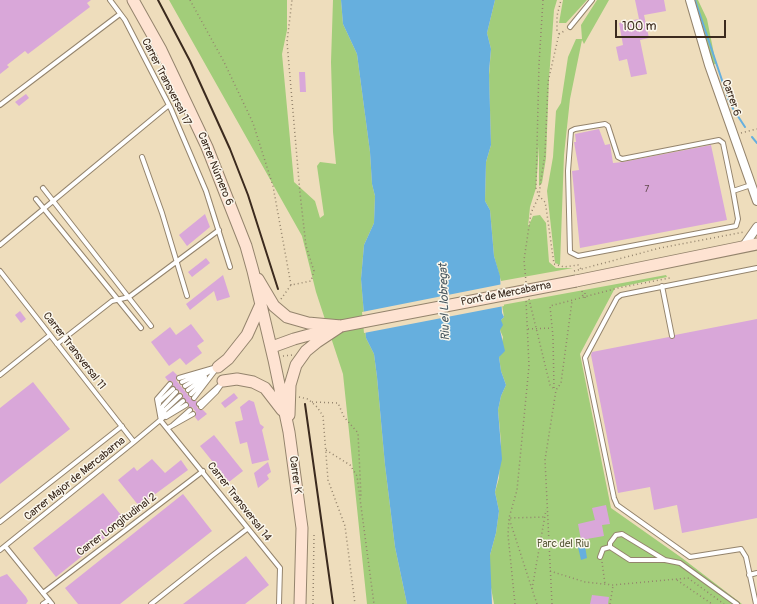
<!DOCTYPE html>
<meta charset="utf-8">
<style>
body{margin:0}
#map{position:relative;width:757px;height:604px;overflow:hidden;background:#eeddbc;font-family:Pangolin,sans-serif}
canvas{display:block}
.scale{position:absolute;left:615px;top:20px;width:111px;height:18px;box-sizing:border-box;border:2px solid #3b2a1e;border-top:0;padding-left:5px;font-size:12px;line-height:14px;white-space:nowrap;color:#3b2a1e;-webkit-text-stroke:3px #fbf7ec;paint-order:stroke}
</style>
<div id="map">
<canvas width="757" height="604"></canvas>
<div class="scale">100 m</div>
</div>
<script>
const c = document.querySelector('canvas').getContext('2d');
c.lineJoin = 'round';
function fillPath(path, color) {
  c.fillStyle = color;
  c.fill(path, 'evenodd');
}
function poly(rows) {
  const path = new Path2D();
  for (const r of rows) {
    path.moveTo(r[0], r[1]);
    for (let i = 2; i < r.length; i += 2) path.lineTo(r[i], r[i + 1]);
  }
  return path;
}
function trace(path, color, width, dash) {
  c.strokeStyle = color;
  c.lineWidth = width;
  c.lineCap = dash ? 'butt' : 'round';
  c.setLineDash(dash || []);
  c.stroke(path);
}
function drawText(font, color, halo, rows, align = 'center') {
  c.font = font + ' Pangolin,sans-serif';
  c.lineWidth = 3;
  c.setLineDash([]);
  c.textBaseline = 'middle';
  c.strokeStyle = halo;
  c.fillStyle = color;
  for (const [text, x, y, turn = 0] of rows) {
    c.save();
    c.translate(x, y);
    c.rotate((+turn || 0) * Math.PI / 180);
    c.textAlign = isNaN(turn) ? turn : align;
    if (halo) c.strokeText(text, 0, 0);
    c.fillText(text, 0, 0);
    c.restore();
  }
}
fillPath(poly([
 [169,0,287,0,287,30,282,54,294,182,315,201,320,218,324,215,317,166,320,162,336,164,333,132,331,62,333,0,341,0,343,24,357,54,370,152,372,184,375,196,374,223,364,245,361,279,366,338,374,354,377,377,385,465,395,547,407,604,367,604,343,374,316,292,302,236],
 [495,0,557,0,554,10,549,79,546,158,542,183,539,186,539,146,536,188,530,207,528,227,533,216,540,215,546,223,549,262,556,268,573,268,501,281,494,256,490,210,485,201,486,162,491,145,489,75,491,49,487,33],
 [563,0,587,0,566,23,559,23],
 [597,0,609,0,584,44,582,40,570,99,564,155,560,265,555,263,547,191,553,157,556,111,561,103,568,57,576,39,582,39,581,25],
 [690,0,698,0,707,19,716,64,709,65],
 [666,275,667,277,615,288,580,354,611,508,682,558,742,604,494,604,490,582,490,555,496,533,499,511,495,492,499,478,501,442,498,410,501,396,506,385,501,371,499,357,503,337,500,330,501,320,504,317,502,305]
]), '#a2cd7a');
fillPath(poly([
 [341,0,495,0,487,33,491,49,489,72,491,145,486,162,485,201,490,210,494,256,500,276,502,313,504,317,501,320,503,325,500,330,505,351,499,357,501,371,506,385,501,396,498,410,502,459,495,492,499,511,496,533,490,555,492,604,407,604,395,547,385,465,377,377,374,354,366,338,361,279,364,245,374,223,375,196,372,184,370,152,357,54,343,24],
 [585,546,587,558,581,560,578,547]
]), '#66afde');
fillPath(poly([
 [503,284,504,306,364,333,362,312]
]), '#eeddbc');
trace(poly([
 [695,0,730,104,745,127],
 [752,137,757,143]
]), '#66afde', 2);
fillPath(poly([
 [0,0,91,0,87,3,90,7,28,54,25,51,7,65,9,67,0,74],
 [635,0,664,0,666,11,644,15,649,38,640,40,647,74,631,77,627,59,619,61,616,47,623,45,619,23,639,19],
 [299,72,305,72,306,92,300,92],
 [26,94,29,98,19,106,15,102],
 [599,129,605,145,610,144,613,163,623,162,711,145,727,220,580,248,572,171,579,170,574,142,576,142,575,134],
 [205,214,210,227,187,246,179,235],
 [206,258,210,263,192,277,188,272],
 [223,275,230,297,217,301,214,291,190,310,186,304],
 [20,311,26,319,21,323,15,315],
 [757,319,757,518,682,533,677,505,654,510,650,487,618,493,591,355,592,352,669,337,673,339,675,335],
 [191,324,204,341,197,346,202,353,186,365,180,358,169,366,151,342,170,327,176,335],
 [173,371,177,375,176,380,192,400,197,401,196,404,198,409,203,410,207,414,198,421,195,417,196,412,192,407,189,407,189,404,183,398,183,394,173,386,173,382,168,381,165,377],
 [33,382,70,429,0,484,0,408],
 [234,393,238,398,225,408,221,403],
 [249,400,254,402,260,424,264,427,262,430,269,460,252,464,247,442,240,444,235,422,243,420,240,407],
 [214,435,243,471,229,482,200,446],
 [152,459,165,473,181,460,188,470,139,506,118,480,134,467,137,471],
 [268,462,271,472,267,475,269,479,258,488,254,473],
 [103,493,126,521,56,577,33,548],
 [183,494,212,531,120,604,78,604,65,588],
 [606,505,610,524,602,525,604,536,581,540,578,524,595,520,592,508],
 [246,556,269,585,245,604,183,604],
 [7,574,26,597,28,601,26,604,0,604,0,577],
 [592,595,609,597,608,604,590,604]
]), '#d9a7d9');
const service = poly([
 [110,0,125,20,171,109,206,191,230,267],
 [570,27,592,0],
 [0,105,120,14],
 [142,157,162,213,187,296],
 [43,188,151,326],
 [733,191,723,143,719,140,622,159,618,157,608,126,605,124,575,129,571,131,568,171,570,252,578,256,736,226,738,219,733,191,751,185],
 [36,199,141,328],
 [0,245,169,105],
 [0,271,134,442],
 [662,286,672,336],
 [57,344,112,301,129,297,219,230],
 [0,375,50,335],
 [179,378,217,367],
 [182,382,203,373],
 [185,386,212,370],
 [188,390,205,377],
 [191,394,205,380],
 [194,398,217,368],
 [159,404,159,402,173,389],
 [199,404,219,386],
 [201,407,216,392,223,382],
 [163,415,165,410,180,396],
 [161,416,162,407,176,392],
 [166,417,186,405],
 [161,421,280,568,279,604],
 [161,421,157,399,170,384],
 [173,425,190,410],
 [168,428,193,414],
 [0,522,122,426],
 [5,546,52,604],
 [0,550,134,442,183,401],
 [600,557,603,549,610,547],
 [665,560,622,534,616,535,610,543,610,547,630,560,665,560,680,563,737,604],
 [749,575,757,573],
 [43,593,203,471],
 [43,604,49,600],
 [151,604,213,555,247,529],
 [756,604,746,557,741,549,690,557,617,505,614,498,585,358,617,298,621,295,757,268]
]);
const minor = poly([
 [690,0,709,65,757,201],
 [743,247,757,227]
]);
const secondary = poly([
 [133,0,161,50,207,147,246,246,253,271,274,360,289,432,302,528,300,604],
 [258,279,274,306,287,317,308,323,341,326],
 [576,281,757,244],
 [272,347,294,339,331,329],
 [218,367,228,359,247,335,261,304],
 [223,381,237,379,253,382,265,388,282,410],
 [289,415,290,385,296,365,306,351,317,342,341,326]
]);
trace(service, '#94846d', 6);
trace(minor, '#94846d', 10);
trace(secondary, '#94846d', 13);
trace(poly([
 [190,0,224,62,253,123,273,186,291,285],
 [543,0,539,64,536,188,539,196,545,202,546,207,554,264,564,267,578,265,581,269],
 [559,34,566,30],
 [741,133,757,129],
 [574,271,660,248,744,232],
 [526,282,524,260,531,213,539,196,541,179,545,154,548,82,559,34,557,30,557,16,561,0],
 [582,291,583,298],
 [585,298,585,290],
 [281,299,291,285,311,281,314,271,306,246,300,193,287,42,292,0],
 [529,299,550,385,553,388],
 [528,329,552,328],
 [283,356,293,355],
 [554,388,553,337,550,306,618,288,670,278],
 [299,397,308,399,317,407,323,416,328,480,345,526,355,604],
 [312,402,338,403,344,417,358,433,361,496,359,497],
 [326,450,350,465,357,476,374,604],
 [602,562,605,584],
 [550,571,585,582,613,585,688,578,724,604],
 [677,580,712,604],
 [532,589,509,518,545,517],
 [313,604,314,535],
 [515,604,508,535,509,518,517,490,529,366,526,300],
 [537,604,532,589,546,510],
 [552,604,545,460,556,390,561,383,572,301],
 [610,604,613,586]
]), '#94846d', 1.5, [1, 3]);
trace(service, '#fff', 4);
trace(minor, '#fff', 8);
trace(secondary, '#fee3d2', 11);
trace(poly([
 [158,0,190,61,230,149,248,195,278,289],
 [305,404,333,604]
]), '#3b2a1e', 2);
const secondaryBridge = poly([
 [341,326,576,281]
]);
trace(secondaryBridge, '#94846d', 13, []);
trace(secondaryBridge, '#fee3d2', 11);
drawText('9px', '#62494d', null, [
 ["7",647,190]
]);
drawText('11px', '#3b2a1e', '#fbf7ec', [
 ["Carrer Transversal 17",166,82,63],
 ["Carrer 6",731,98,71],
 ["Carrer Número 6",215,169,68],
 ["Pont de Mercabarna",506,294,-11],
 ["Carrer Transversal 11",74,351,52],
 ["Carrer K",295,475,82],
 ["Carrer Major de Mercabarna",75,479,-39],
 ["Carrer Transversal 14",239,502,52],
 ["Carrer Longitudinal 2",117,525,-37]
]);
drawText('11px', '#5a5b3a', '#fbf7ec', [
 ["Parc del Riu",563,544]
]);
drawText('italic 12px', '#4a5961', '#fbf7ec', [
 ["Riu el Llobregat",445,302,-92]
]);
</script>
